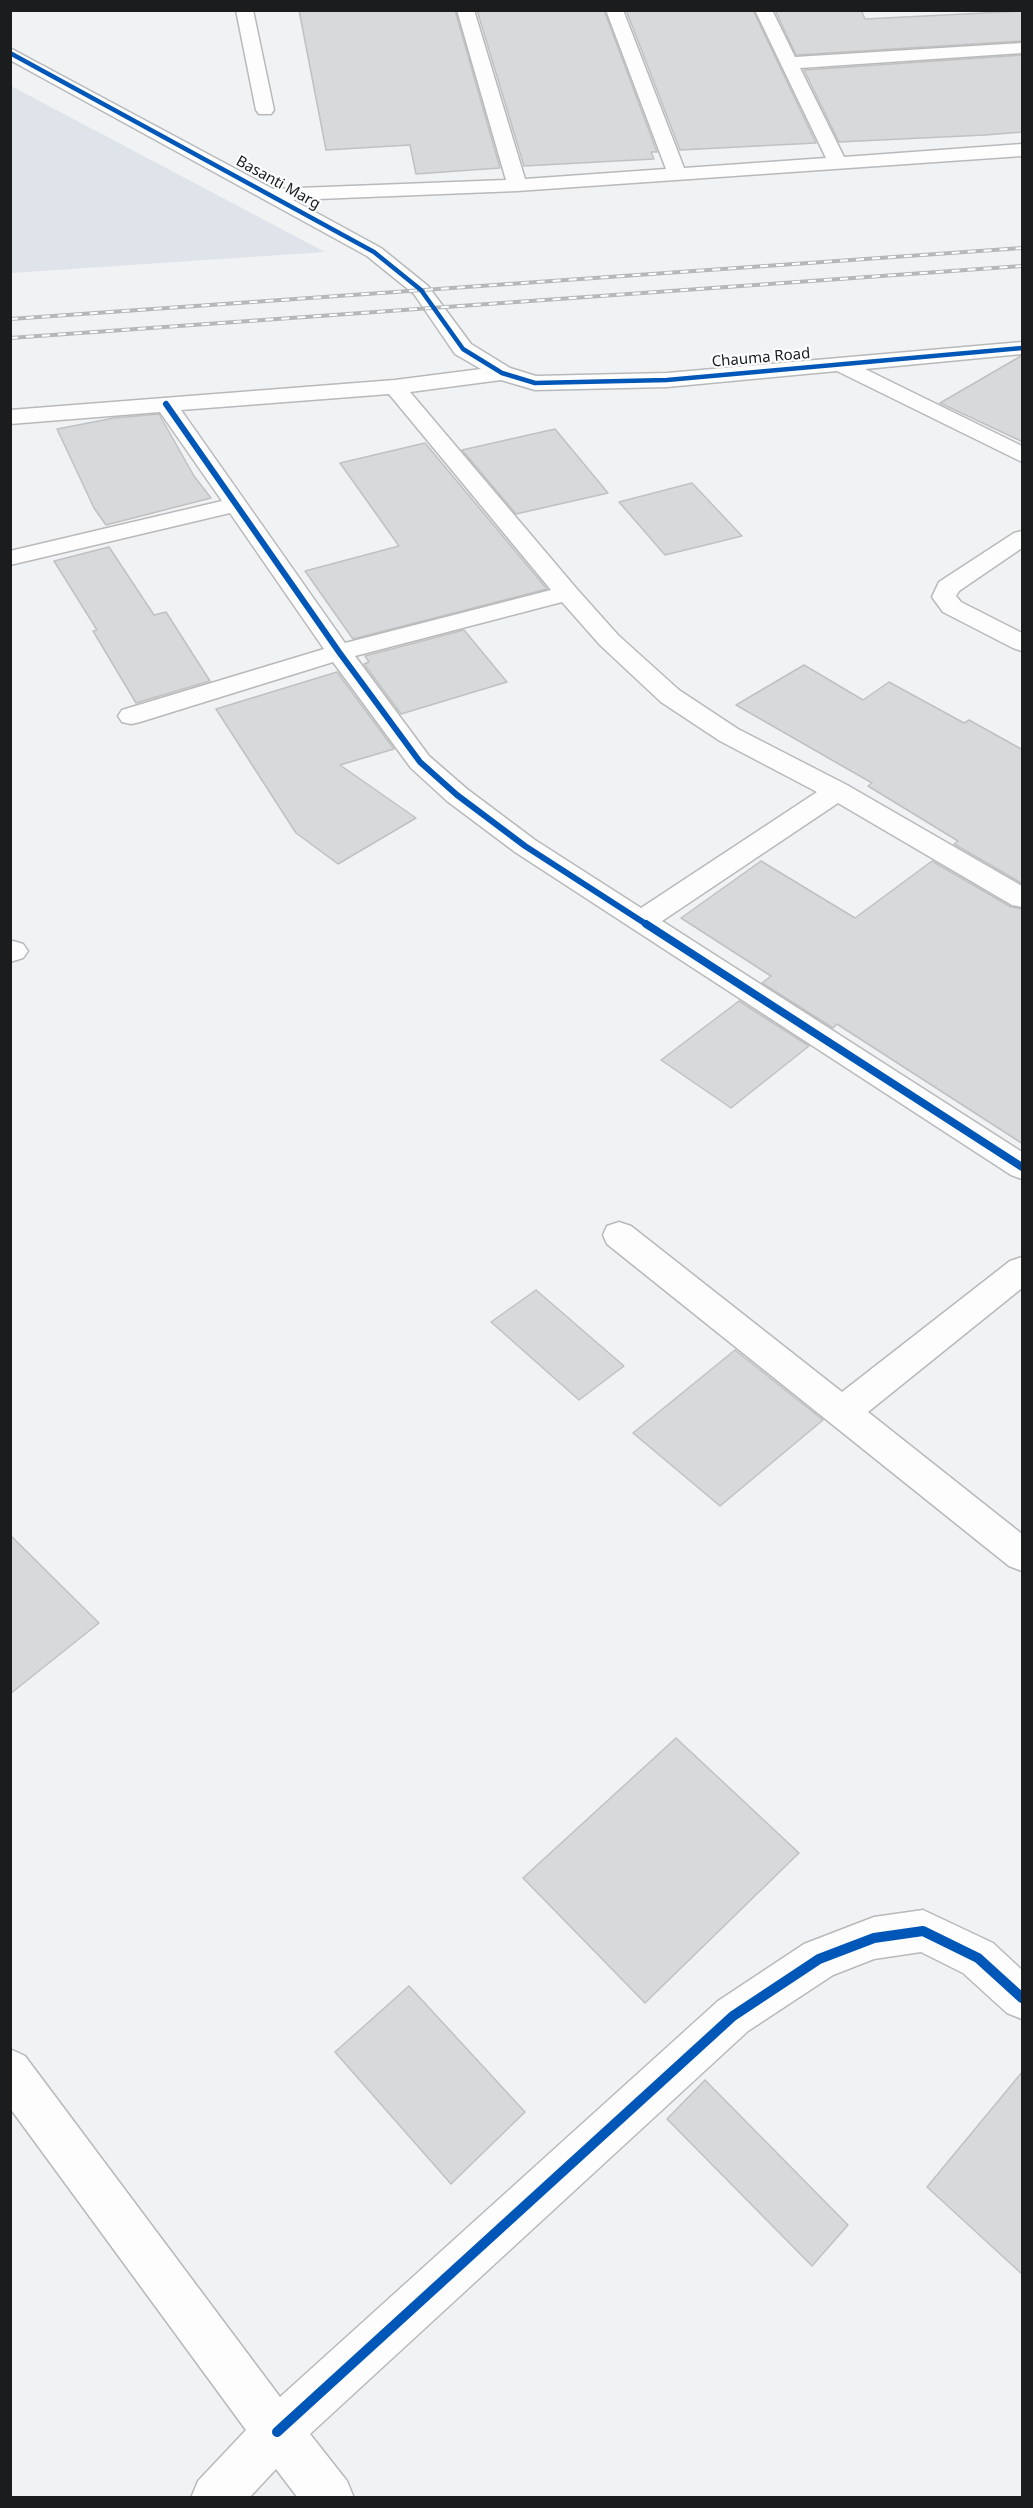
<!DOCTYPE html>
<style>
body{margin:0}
#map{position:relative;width:1033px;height:2508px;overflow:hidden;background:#f0f2f4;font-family:"Noto Sans",sans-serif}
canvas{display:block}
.frame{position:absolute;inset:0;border:12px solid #1b1c1d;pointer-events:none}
</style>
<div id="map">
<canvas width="1033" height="2508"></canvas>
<div class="frame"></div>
</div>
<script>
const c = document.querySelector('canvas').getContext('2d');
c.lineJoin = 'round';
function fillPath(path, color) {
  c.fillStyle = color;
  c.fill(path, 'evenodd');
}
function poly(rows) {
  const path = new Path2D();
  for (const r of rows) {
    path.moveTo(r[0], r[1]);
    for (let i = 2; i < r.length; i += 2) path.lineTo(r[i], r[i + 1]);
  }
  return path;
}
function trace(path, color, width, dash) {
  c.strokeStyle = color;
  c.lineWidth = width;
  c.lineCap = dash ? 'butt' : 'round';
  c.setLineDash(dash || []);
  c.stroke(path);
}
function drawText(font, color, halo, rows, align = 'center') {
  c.font = font + ' "Noto Sans",sans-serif';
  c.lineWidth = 4.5;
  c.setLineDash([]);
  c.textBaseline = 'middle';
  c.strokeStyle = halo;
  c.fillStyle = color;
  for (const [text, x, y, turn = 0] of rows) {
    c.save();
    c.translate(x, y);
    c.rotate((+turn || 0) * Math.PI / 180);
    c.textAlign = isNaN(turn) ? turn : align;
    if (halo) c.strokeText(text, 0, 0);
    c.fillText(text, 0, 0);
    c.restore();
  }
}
fillPath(poly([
 [11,86,325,252,11,273]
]), '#dfe4ea');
const building = poly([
 [299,10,455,10,500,168,416,174,410,145,326,150,299,10],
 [477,10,604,10,657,152,651,152,654,159,524,166,477,10],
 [626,10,753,10,816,143,680,150,626,10],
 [775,10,861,10,865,19,1023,11,1023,41,796,55,775,10],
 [1023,55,1023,132,985,135,839,142,804,70,1023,55],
 [1023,356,1023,442,940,403,1021,356,1023,356],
 [159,414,194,476,211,498,106,525,94,508,57,429,114,418,159,414],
 [555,429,608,493,516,514,462,450,555,429],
 [425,443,547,589,353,639,305,571,399,546,340,463,425,443],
 [692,483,742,536,665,555,619,502,692,483],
 [109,547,154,615,166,612,210,681,136,703,93,631,97,630,54,561,109,547],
 [464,630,507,682,401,714,364,664,369,662,365,656,464,630],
 [804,665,863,700,889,682,964,723,969,720,1023,750,1023,884,954,844,958,841,868,786,872,783,736,705,804,665],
 [337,672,394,749,340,765,416,818,338,864,296,833,216,709,337,672],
 [761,861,855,918,932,861,1011,907,1023,909,1023,1144,837,1024,833,1028,762,983,771,976,681,918,761,861],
 [739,1001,809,1046,731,1108,661,1060,739,1001],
 [536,1290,624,1366,579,1400,491,1322,536,1290],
 [735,1350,823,1420,720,1506,633,1433,735,1350],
 [10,1535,99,1623,10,1694,10,1535],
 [676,1738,799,1853,645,2003,523,1878,676,1738],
 [409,1986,525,2112,451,2184,335,2052,409,1986],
 [1023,2071,1023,2275,927,2187,1023,2071],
 [705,2080,848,2225,812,2266,667,2119,705,2080]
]);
fillPath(building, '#d8d9da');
trace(building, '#c0c1c2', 1.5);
const minor = poly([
 [236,10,253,10,274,110,271,114,259,114,256,110,236,10],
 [457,10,474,10,525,179,666,169,606,10,623,10,684,168,826,158,755,10,772,10,795,57,1022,43,1022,53,800,68,844,157,1022,144,1022,156,517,191,293,200,381,248,428,286,471,344,510,368,536,376,667,373,1022,342,1022,354,865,369,1022,446,1022,462,837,371,667,387,535,390,501,380,410,392,576,588,618,635,679,690,738,729,847,785,1022,886,1022,907,1012,905,838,803,662,921,1022,1152,1022,1179,1011,1175,515,852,447,801,411,768,333,662,140,722,131,724,122,722,118,716,122,710,324,649,230,513,10,565,10,551,222,501,160,412,10,424,10,410,395,380,481,369,455,354,414,294,367,256,10,60,10,48,273,189,506,180,457,10],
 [389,394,551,590,345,643,181,410,389,394],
 [562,602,600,645,661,702,720,741,817,792,641,908,535,840,467,789,429,756,355,656,562,602],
 [1022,531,1022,548,959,591,956,596,961,602,1022,633,1022,651,1013,648,943,612,932,597,939,582,1014,533,1022,531],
 [13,941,23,944,28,951,23,958,10,962,10,942,13,941],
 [619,1222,631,1226,842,1392,1010,1261,1022,1257,1022,1288,868,1412,1022,1534,1022,1571,1009,1566,607,1244,603,1235,607,1226,619,1222],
 [923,1910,993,1943,1022,1970,1022,2019,1007,2013,963,1973,921,1952,874,1959,833,1975,748,2031,310,2434,347,2481,354,2498,298,2498,276,2469,249,2498,191,2498,198,2481,246,2430,10,2108,10,2049,25,2056,280,2397,718,2001,804,1944,874,1917,923,1910]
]);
trace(minor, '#b8b9bb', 3);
fillPath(minor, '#fdfdfd');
const rail = poly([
 [10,319,1022,248],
 [10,338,1022,266]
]);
trace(rail, '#b6b7b8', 4);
trace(rail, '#fdfeff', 2, [8]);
trace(poly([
 [10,53,374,252,421,290,463,349,502,373,535,383,667,380,1022,348]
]), '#0057b8', 4.5);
trace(poly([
 [166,404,339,652,420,762,457,795,525,846,649,926]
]), '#0057b8', 6);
trace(poly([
 [646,924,1022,1167]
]), '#0057b8', 8);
trace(poly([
 [277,2432,733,2016,819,1959,874,1938,923,1931,978,1958,1022,1998]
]), '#0057b8', 10);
drawText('15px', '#1b1c1d', '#fdfeff', [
 ["Basanti Marg",278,183,29],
 ["Chauma Road",761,358,-5]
]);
</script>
